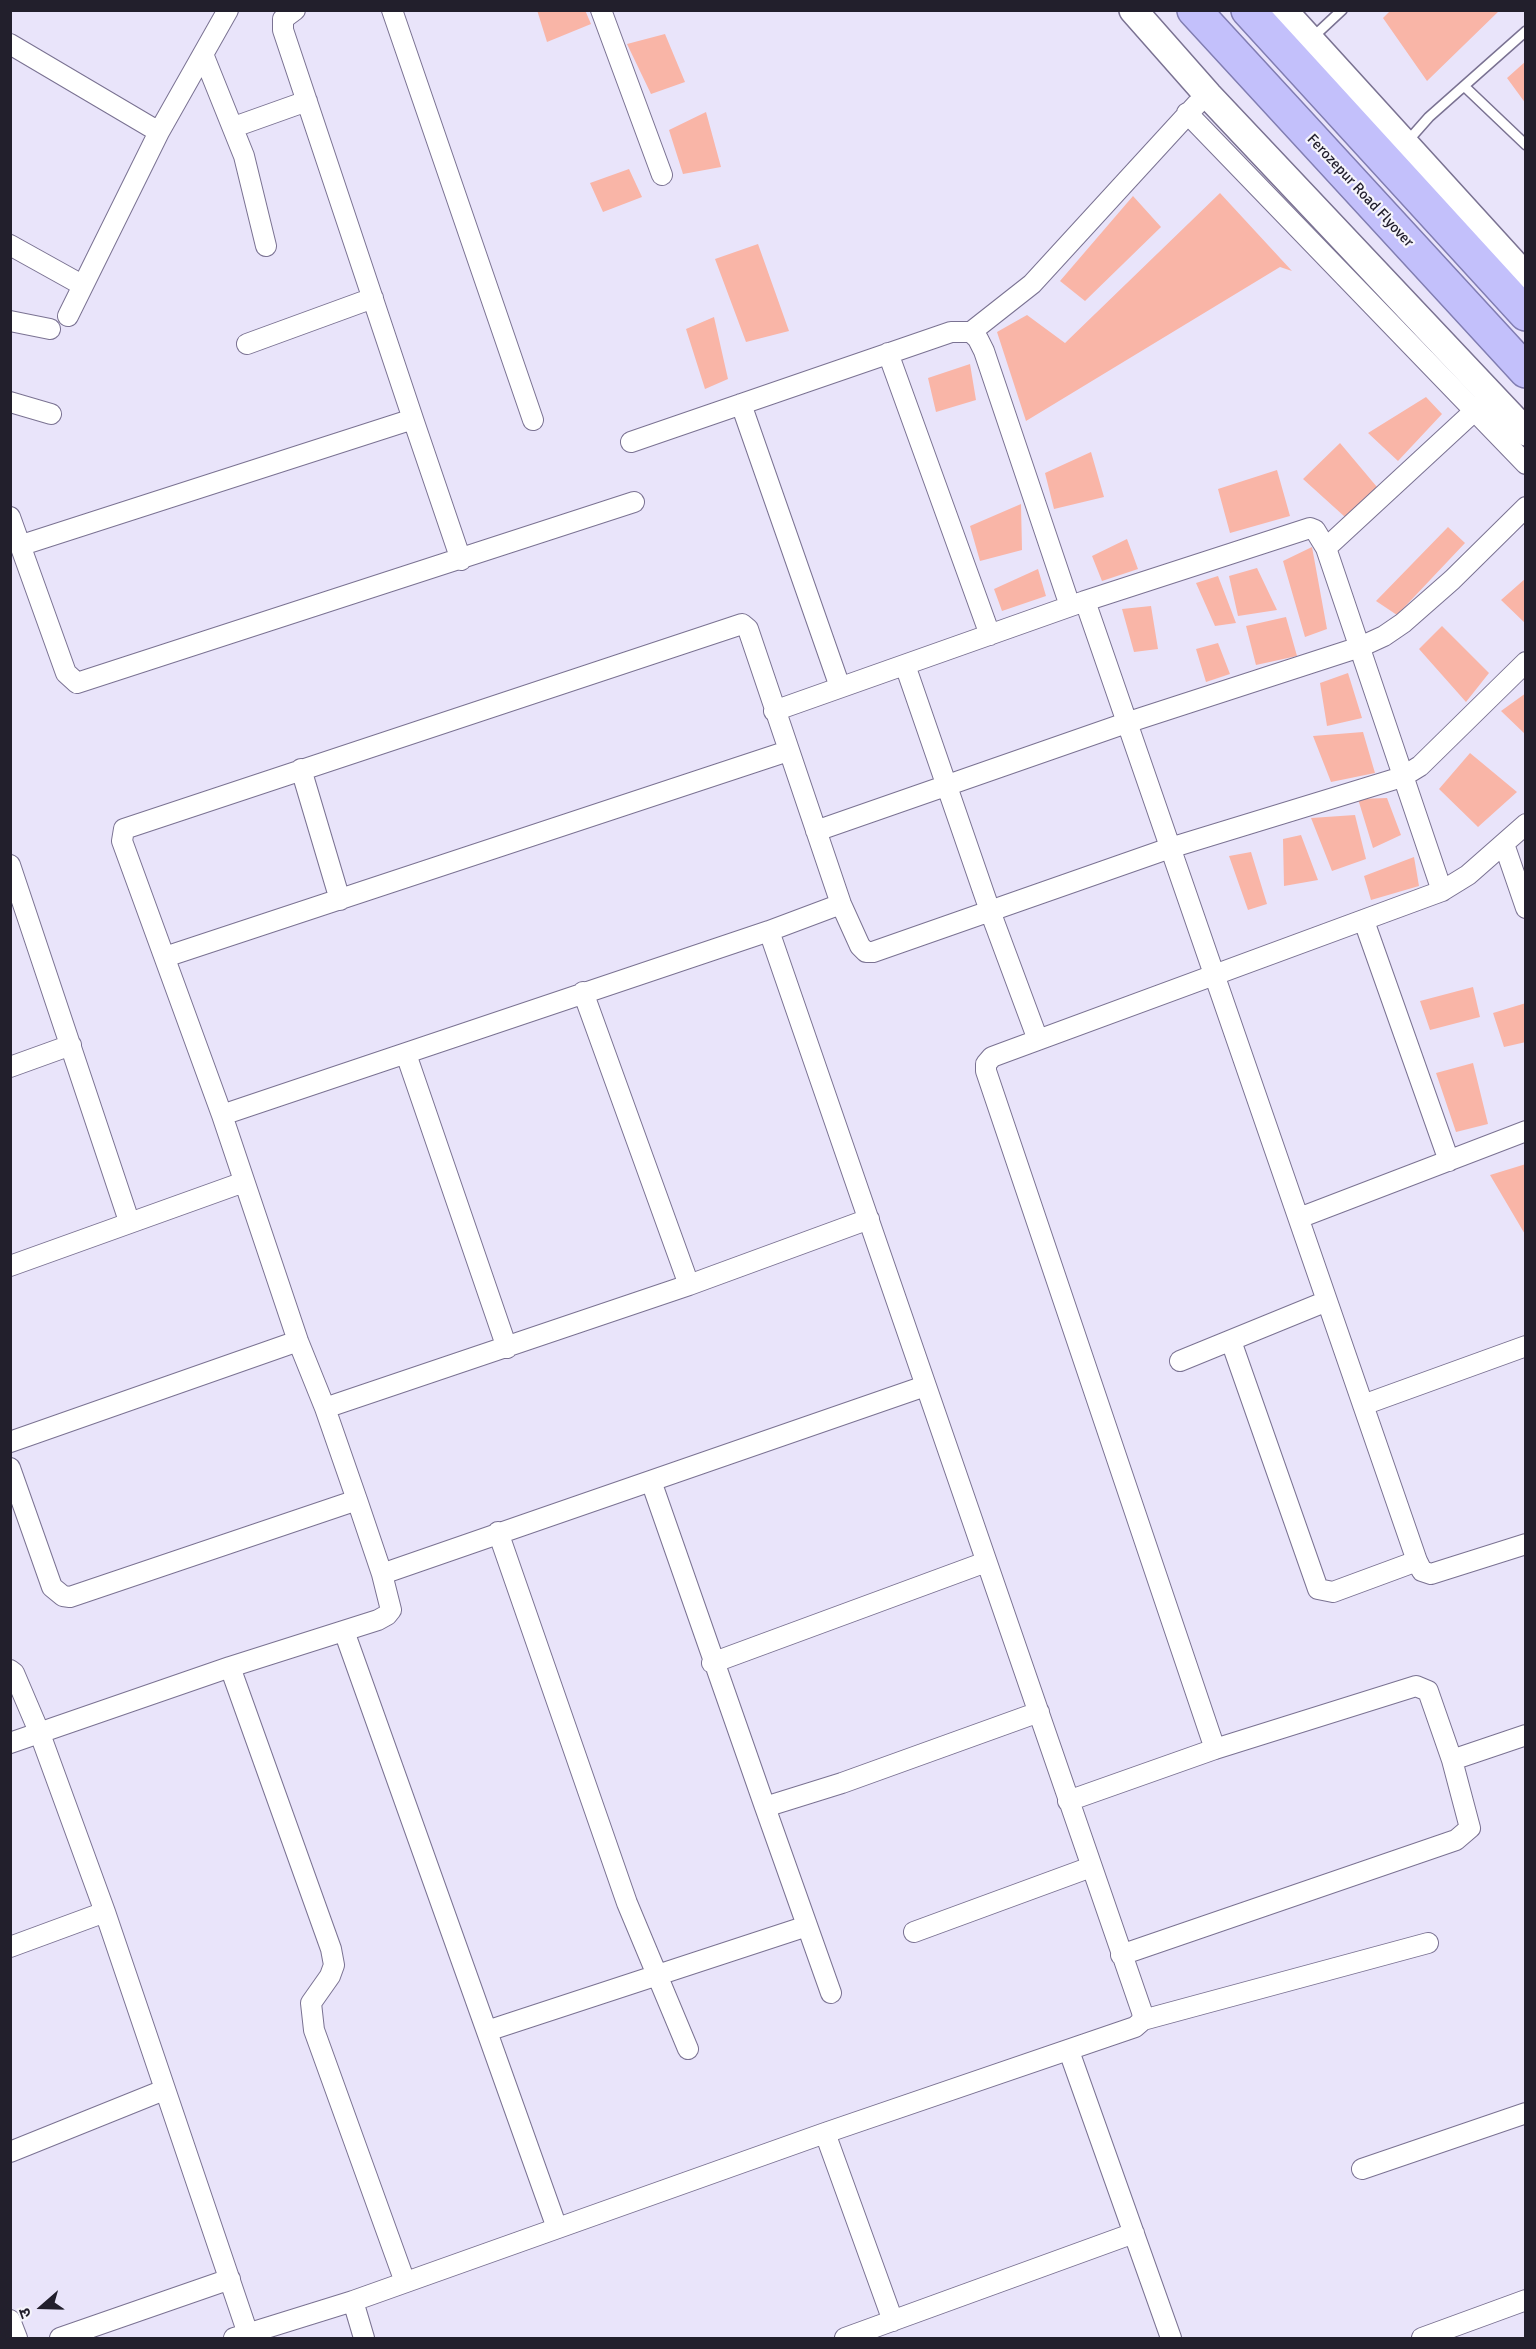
<!DOCTYPE html>
<meta charset="utf-8">
<style>
body{margin:0}
#map{position:relative;width:1536px;height:2349px;overflow:hidden;background:#e9e4fa;font-family:Signika,"Noto Sans Devanagari",sans-serif}
canvas{display:block}
.frame{position:absolute;inset:0;border:12px solid #221f2c;pointer-events:none}
.north{position:absolute;left:12px;top:2277px;width:60px;height:60px;-webkit-text-stroke:4px #f5f4fb;paint-order:stroke;rotate:250deg;font-size:16px;font-weight:700;line-height:24px;text-align:center;color:#221f2c}
.north::after{content:'';display:block;margin:auto;width:21px;height:27px;background:#221f2c;clip-path:polygon(50% 0,100% 100%,50% 72%,0 100%)}
</style>
<div id="map">
<canvas width="1536" height="2349"></canvas>
<div class="frame"></div>
<div class="north">उ</div>
</div>
<script>
const c = document.querySelector('canvas').getContext('2d');
c.lineJoin = 'round';
function fillPath(path, color) {
  c.fillStyle = color;
  c.fill(path, 'evenodd');
}
function poly(rows) {
  const path = new Path2D();
  for (const r of rows) {
    path.moveTo(r[0], r[1]);
    for (let i = 2; i < r.length; i += 2) path.lineTo(r[i], r[i + 1]);
  }
  return path;
}
function trace(path, color, width, dash) {
  c.strokeStyle = color;
  c.lineWidth = width;
  c.lineCap = dash ? 'butt' : 'round';
  c.setLineDash(dash || []);
  c.stroke(path);
}
function drawText(font, color, halo, rows, align = 'center') {
  c.font = font + ' Signika,sans-serif';
  c.lineWidth = 4.5;
  c.setLineDash([]);
  c.textBaseline = 'middle';
  c.strokeStyle = halo;
  c.fillStyle = color;
  for (const [text, x, y, turn = 0] of rows) {
    c.save();
    c.translate(x, y);
    c.rotate((+turn || 0) * Math.PI / 180);
    c.textAlign = isNaN(turn) ? turn : align;
    if (halo) c.strokeText(text, 0, 0);
    c.fillText(text, 0, 0);
    c.restore();
  }
}
fillPath(poly([
 [537,10,585,10,591,24,547,42],
 [1391,10,1500,10,1427,81,1383,18],
 [665,34,685,82,651,94,627,44],
 [1526,61,1526,104,1507,78],
 [706,112,721,167,683,174,669,130],
 [629,169,642,197,603,212,590,183],
 [1220,193,1292,271,1280,267,1026,421,997,332,1027,315,1065,343],
 [1133,196,1161,227,1085,301,1060,281],
 [758,244,789,331,746,342,715,259],
 [714,317,728,379,705,389,686,329],
 [970,364,976,400,936,412,928,378],
 [1426,397,1442,414,1398,461,1368,433],
 [1340,443,1377,487,1345,517,1303,479],
 [1091,452,1104,497,1054,509,1045,473],
 [1277,470,1290,516,1230,533,1218,489],
 [1021,504,1022,550,980,561,970,526],
 [1448,527,1465,543,1397,615,1376,601],
 [1127,539,1138,569,1102,581,1092,556],
 [1312,547,1327,629,1305,637,1283,561],
 [1257,568,1277,610,1238,616,1229,576],
 [1038,569,1046,596,1002,611,994,589],
 [1218,576,1236,623,1215,626,1196,583],
 [1526,578,1526,624,1501,600],
 [1151,606,1158,649,1134,652,1122,609],
 [1286,617,1297,656,1256,665,1246,626],
 [1442,626,1489,673,1466,702,1419,649],
 [1218,643,1230,674,1206,682,1196,649],
 [1348,673,1362,718,1327,726,1320,683],
 [1526,693,1526,735,1501,711],
 [1363,732,1375,773,1331,782,1313,736],
 [1470,753,1517,792,1478,827,1439,789],
 [1387,798,1401,835,1373,848,1358,799],
 [1355,815,1366,859,1332,871,1311,818],
 [1301,835,1318,880,1284,886,1283,839],
 [1251,852,1267,904,1248,910,1229,856],
 [1414,857,1419,886,1371,900,1364,876],
 [1473,987,1480,1017,1430,1030,1420,1001],
 [1526,1003,1526,1042,1504,1047,1493,1013],
 [1473,1063,1488,1124,1456,1132,1436,1073],
 [1526,1164,1526,1236,1490,1175]
]), '#f9b5a7');
const service = poly([
 [1312,38,1342,10],
 [1464,86,1526,145],
 [1406,143,1429,117,1526,31]
]);
const minor = poly([
 [295,10,283,19,283,30,413,419],
 [392,10,533,420],
 [601,10,662,175],
 [10,44,159,132],
 [203,54,244,156,266,246],
 [1187,113,1526,464],
 [234,127,307,101],
 [10,245,82,285],
 [68,316,159,132,228,10],
 [10,321,50,329],
 [971,332,1032,284,1197,104],
 [247,344,373,298],
 [888,353,990,635],
 [10,402,51,414],
 [741,404,840,687],
 [631,442,951,332,971,332,978,339,984,351,1070,606],
 [10,517,66,673,77,683,634,502],
 [22,545,413,419,461,560],
 [1326,548,1483,403],
 [1085,601,1417,1561,1422,1571,1431,1574,1526,1544],
 [905,665,990,911,1038,1040],
 [774,711,1085,601,1310,528,1315,530,1326,548,1442,891],
 [301,769,340,900],
 [816,831,1126,723,1360,647,1384,636,1403,623,1452,580,1526,507],
 [1504,844,1526,908],
 [10,865,129,1221],
 [1364,921,1449,1161],
 [769,931,841,904],
 [165,957,788,751],
 [583,992,689,1285],
 [406,1054,507,1348],
 [10,1067,71,1045],
 [1299,1218,1526,1131],
 [10,1266,244,1182],
 [1231,1341,1318,1589,1333,1592,1417,1561],
 [1180,1361,1327,1301],
 [1363,1405,1526,1346],
 [325,1408,689,1285,869,1219],
 [10,1442,298,1341],
 [10,1468,52,1587,63,1596,70,1597,357,1500,325,1408,298,1341,222,1115],
 [651,1481,765,1807,842,1783,1039,1712],
 [498,1532,627,1903,688,2049],
 [382,1574,925,1386],
 [344,1631,557,2228],
 [712,1663,986,1562],
 [230,1667,331,1949,334,1965,330,1976,311,2003,314,2030,405,2282],
 [10,1670,14,1673,40,1734,105,1912,248,2334],
 [10,1743,230,1667,378,1620,387,1615,391,1610,382,1574,357,1500],
 [1215,1749,986,1071,986,1064,992,1057,1000,1054,1442,891,1468,875,1526,824],
 [1068,1801,1215,1749,1416,1686,1428,1691,1452,1760],
 [765,1807,831,1993],
 [914,1932,1091,1867],
 [10,1947,105,1912],
 [1121,1955,1456,1840,1470,1828,1452,1760,1526,1735],
 [1143,2020,1428,1943],
 [487,2031,807,1926],
 [1069,2051,1171,2338],
 [825,2133,893,2321],
 [10,2152,164,2090],
 [1362,2169,1526,2113],
 [10,2320,17,2338],
 [60,2338,230,2279],
 [234,2338,353,2301],
 [364,2338,353,2301,825,2133,1135,2027,1143,2020,1142,2012,769,931,222,1115,122,841,124,829,742,624,748,629,841,904,860,946,866,952,873,952,1170,848,1402,777,1420,766,1526,662],
 [845,2338,1134,2233],
 [1422,2338,1526,2300]
]);
const secondary = poly([
 [1133,10,1208,95,1526,432],
 [1283,10,1526,277]
]);
const trunk = poly([
 [1194,10,1526,371],
 [1248,10,1526,314]
]);
trace(service, '#7a7292', 12);
trace(minor, '#7a7292', 22);
trace(secondary, '#7a7292', 30);
trace(trunk, '#817db2', 36);
trace(service, '#fff', 9);
trace(minor, '#fff', 20);
trace(secondary, '#fff', 27);
trace(trunk, '#c3c0fb', 33);
drawText('15px', '#221f2c', '#f5f4fb', [
 ["Ferozepur Road Flyover",1360,191,47]
]);
</script>
